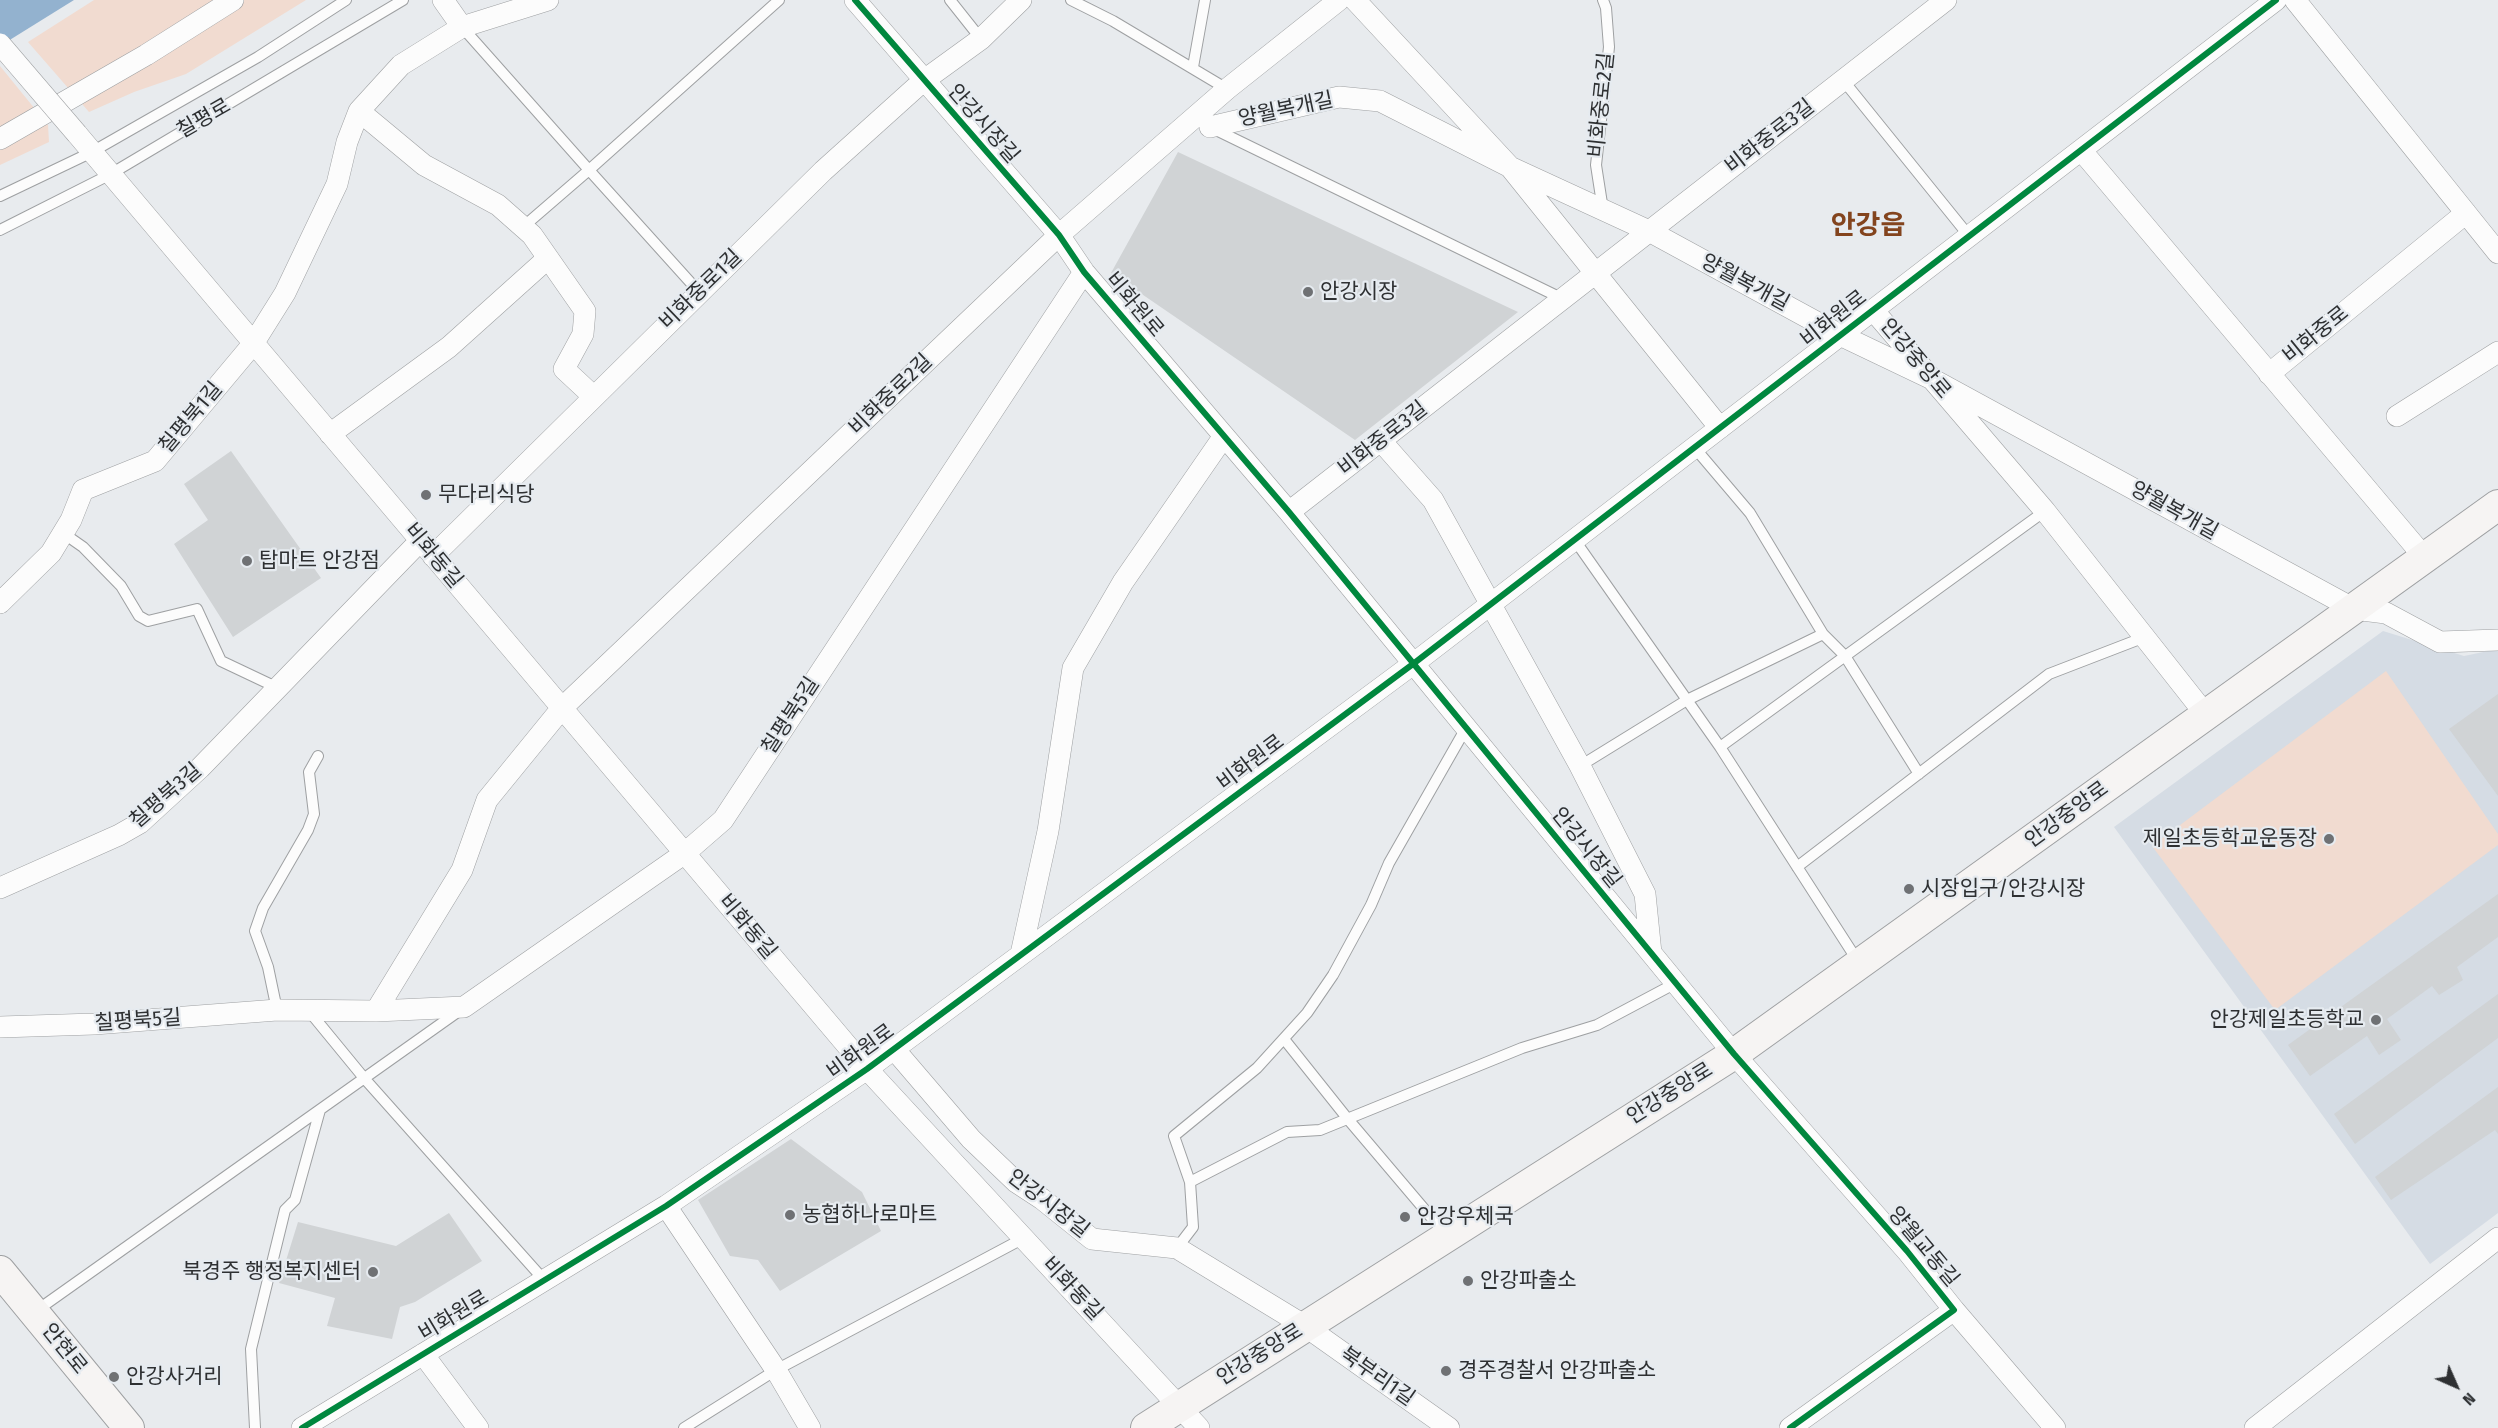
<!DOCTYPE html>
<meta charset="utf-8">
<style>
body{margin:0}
#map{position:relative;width:2498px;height:1428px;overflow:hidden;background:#e8ebee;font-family:"Fira Sans Condensed",sans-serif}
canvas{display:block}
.north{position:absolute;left:2426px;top:1356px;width:60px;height:60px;-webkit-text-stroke:4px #e6ebf0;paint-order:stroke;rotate:135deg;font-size:16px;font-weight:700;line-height:24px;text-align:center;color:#2e3032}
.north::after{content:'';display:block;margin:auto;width:21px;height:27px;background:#2e3032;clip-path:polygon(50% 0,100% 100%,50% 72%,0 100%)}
</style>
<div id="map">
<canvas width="2498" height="1428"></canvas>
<div class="north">N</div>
</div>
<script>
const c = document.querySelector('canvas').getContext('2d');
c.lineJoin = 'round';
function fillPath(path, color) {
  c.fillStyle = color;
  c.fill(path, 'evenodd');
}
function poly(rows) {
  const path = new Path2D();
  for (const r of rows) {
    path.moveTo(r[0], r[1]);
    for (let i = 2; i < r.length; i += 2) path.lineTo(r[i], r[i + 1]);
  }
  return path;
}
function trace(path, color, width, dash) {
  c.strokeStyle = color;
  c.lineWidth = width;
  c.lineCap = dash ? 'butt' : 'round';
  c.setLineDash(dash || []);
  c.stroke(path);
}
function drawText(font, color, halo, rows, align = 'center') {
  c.font = font + ' "Fira Sans Condensed","Noto Sans KR",sans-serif';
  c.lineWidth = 4.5;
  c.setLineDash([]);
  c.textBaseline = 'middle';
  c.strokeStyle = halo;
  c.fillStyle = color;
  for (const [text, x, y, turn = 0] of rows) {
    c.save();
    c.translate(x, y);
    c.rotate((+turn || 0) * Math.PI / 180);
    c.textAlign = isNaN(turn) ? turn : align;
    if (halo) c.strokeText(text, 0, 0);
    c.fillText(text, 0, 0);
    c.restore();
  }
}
fillPath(poly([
 [2383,631,2464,656,2498,649,2498,1213,2430,1264,2114,827]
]), '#d5dce4');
fillPath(poly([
 [94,0,306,0,186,74,134,92,89,112,28,42],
 [0,66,48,125,49,142,0,165],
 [2386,671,2498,834,2498,845,2275,1010,2152,846]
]), '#f1dbd0');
fillPath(poly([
 [0,0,74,0,0,46]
]), '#93b2cf');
fillPath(poly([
 [1178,152,1518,312,1355,440,1111,273],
 [231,451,321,578,233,637,174,544,208,520,184,484],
 [2498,694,2498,796,2449,729],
 [2498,894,2498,937,2457,967,2463,980,2439,995,2432,986,2387,1019,2401,1040,2379,1055,2367,1036,2310,1076,2288,1045],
 [2498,994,2498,1038,2355,1144,2334,1114],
 [2498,1087,2498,1134,2495,1130,2391,1200,2375,1177],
 [791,1139,862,1192,881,1231,780,1291,758,1260,730,1256,698,1200],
 [449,1213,482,1261,415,1302,400,1307,392,1339,327,1326,335,1298,279,1283,298,1222,396,1246]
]), '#d0d3d5');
const service = poly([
 [950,0,981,39],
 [1071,0,1113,21,1227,89],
 [1603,0,1606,8,1609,47,1596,165,1603,210],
 [462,27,589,170,523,227],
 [1193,67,1205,0],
 [1843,80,1969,236],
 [1212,128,1563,299],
 [0,196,90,153,258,57,346,0],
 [0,230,109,175,403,0],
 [699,292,589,170,779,0],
 [1694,447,1750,513,1823,634],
 [63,533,83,547,121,586,139,616,148,621,197,609,221,661,278,688],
 [1574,539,1720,747,1859,963],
 [1720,747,2045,511],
 [1580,766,1687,700,1823,634,1845,656,1919,774],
 [1797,867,2049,674,2145,637],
 [277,1010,268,967,255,931,263,908,308,830,314,814,309,772,318,756],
 [309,1011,364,1078,544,1280],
 [1284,1039,1347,1118,1447,1236],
 [1190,1182,1287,1132,1320,1130,1522,1048,1597,1025,1676,983],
 [1177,1248,1193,1227,1190,1182,1174,1136,1257,1068,1307,1013,1333,975,1371,905,1389,863,1466,728],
 [36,1311,459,1011],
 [255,1428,251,1349,285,1210,295,1200,320,1110],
 [684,1428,776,1370,1024,1238]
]);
const minor = poly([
 [443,0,462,27,548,0],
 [855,0,1059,235,1084,272,1289,512,1734,1054,1907,1251,1954,1310,1790,1428],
 [1355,0,1510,167,1720,428],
 [2295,0,2498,253],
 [462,27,401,65,359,111,424,165,498,205,532,235,585,311,583,334,564,369,593,396],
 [1210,127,1339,97,1380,101,1510,167,1649,231,1840,335,1930,378,2354,609,2386,613,2440,642,2498,640],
 [77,134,867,1069,1199,1428],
 [0,139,146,55,233,0],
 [2081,150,2425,558],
 [1873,310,2045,511,2206,715],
 [2269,374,2466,213],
 [2397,416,2498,352],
 [330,434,449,347,547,259],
 [1381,441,1433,500,1580,766,1645,894,1651,953],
 [1289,512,1946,0],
 [433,556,823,171,923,81,981,39,1021,0],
 [0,603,51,553,71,520,83,490,155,461,253,344,285,293,337,184,347,142,359,111],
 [0,888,119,835,140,823,200,768,420,541],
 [1021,954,1048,831,1073,668,1123,582,1224,436],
 [376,1011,462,870,487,800,562,708,1059,235,1227,89,1339,0],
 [0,1027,94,1024,277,1010,376,1011,464,1007,685,853,723,820,1084,272],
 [894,1049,971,1139,1016,1182,1042,1199,1092,1239,1177,1248,1305,1326,1449,1428],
 [666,1206,776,1370,810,1428],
 [1954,1310,2055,1428],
 [423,1354,478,1428],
 [302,1428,666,1206,867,1069,1413,664,2276,0],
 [2255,1428,2498,1238]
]);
const secondary = poly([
 [0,1271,129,1428],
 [1146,1428,1734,1054,2498,505]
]);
trace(service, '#9ea0a2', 12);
trace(minor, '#9ea0a2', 22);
trace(secondary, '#9ea0a2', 32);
trace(service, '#fcfcfc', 10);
trace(minor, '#fcfcfc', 21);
trace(secondary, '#f6f4f3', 30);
const minorBridge = poly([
 [0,44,77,134]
]);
trace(minorBridge, '#9ea0a2', 22, []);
trace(minorBridge, '#fcfcfc', 21);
trace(poly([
 [855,0,1059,235,1084,272,1289,512,1734,1054,1907,1251,1954,1310,1790,1428],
 [302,1428,666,1206,867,1069,1413,664,2276,0]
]), '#00873e', 6);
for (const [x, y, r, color] of [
 [1308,292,6,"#6f7174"],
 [426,495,6,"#6f7174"],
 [247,561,6,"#6f7174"],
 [2329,839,6,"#6f7174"],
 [1909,889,6,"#6f7174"],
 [2376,1020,6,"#6f7174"],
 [790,1215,6,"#6f7174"],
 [1405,1217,6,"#6f7174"],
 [373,1272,6,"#6f7174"],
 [1468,1281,6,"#6f7174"],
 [1446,1371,6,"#6f7174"],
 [114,1377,6,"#6f7174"]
]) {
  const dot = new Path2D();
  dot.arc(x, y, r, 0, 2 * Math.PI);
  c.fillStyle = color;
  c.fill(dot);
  trace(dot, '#e6ebf0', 2);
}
drawText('21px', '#2e3032', '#e6ebf0', [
 ["비화중로2길",1602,105,-84],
 ["양월복개길",1286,110,-12],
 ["칠평로",204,119,-30],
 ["안강시장길",983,124,49],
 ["비화중로3길",1770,137,-38],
 ["양월복개길",1745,283,28],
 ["비화중로1길",701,290,-44],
 ["비화원로",1134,305,50],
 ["비화원로",1834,319,-38],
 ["비화중로",2316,335,-39],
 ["안강중앙로",1915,359,50],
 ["비화중로2길",891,395,-44],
 ["칠평북1길",191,418,-50],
 ["비화중로3길",1383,439,-38],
 ["양월복개길",2174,511,29],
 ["비화동길",433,556,50],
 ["칠평북5길",791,716,-57],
 ["비화원로",1251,763,-37],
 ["칠평북3길",166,796,-41],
 ["안강중앙로",2067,815,-36],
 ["안강시장길",1586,848,51],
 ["비화동길",747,927,50],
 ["칠평북5길",138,1021,-4],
 ["비화원로",861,1052,-36],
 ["안강중앙로",1670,1094,-32],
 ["안강시장길",1048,1204,38],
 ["양월교동길",1923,1247,50],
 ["비화동길",1072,1289,47],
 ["비화원로",454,1316,-31],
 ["안현로",64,1349,51],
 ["안강중앙로",1260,1355,-32],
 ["북부리1길",1377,1377,35]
]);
drawText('21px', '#2e3032', '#e6ebf0', [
 ["안강시장",1320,292],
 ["무다리식당",438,495],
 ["탑마트 안강점",259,561],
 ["제일초등학교운동장",2317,839,"right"],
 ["시장입구/안강시장",1921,889],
 ["안강제일초등학교",2364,1020,"right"],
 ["농협하나로마트",802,1215],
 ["안강우체국",1417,1217],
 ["북경주 행정복지센터",361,1272,"right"],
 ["안강파출소",1480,1281],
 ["경주경찰서 안강파출소",1458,1371],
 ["안강사거리",126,1377]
], 'left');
drawText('bold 27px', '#83441e', '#e6ebf0', [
 ["안강읍",1868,226]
]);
</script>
